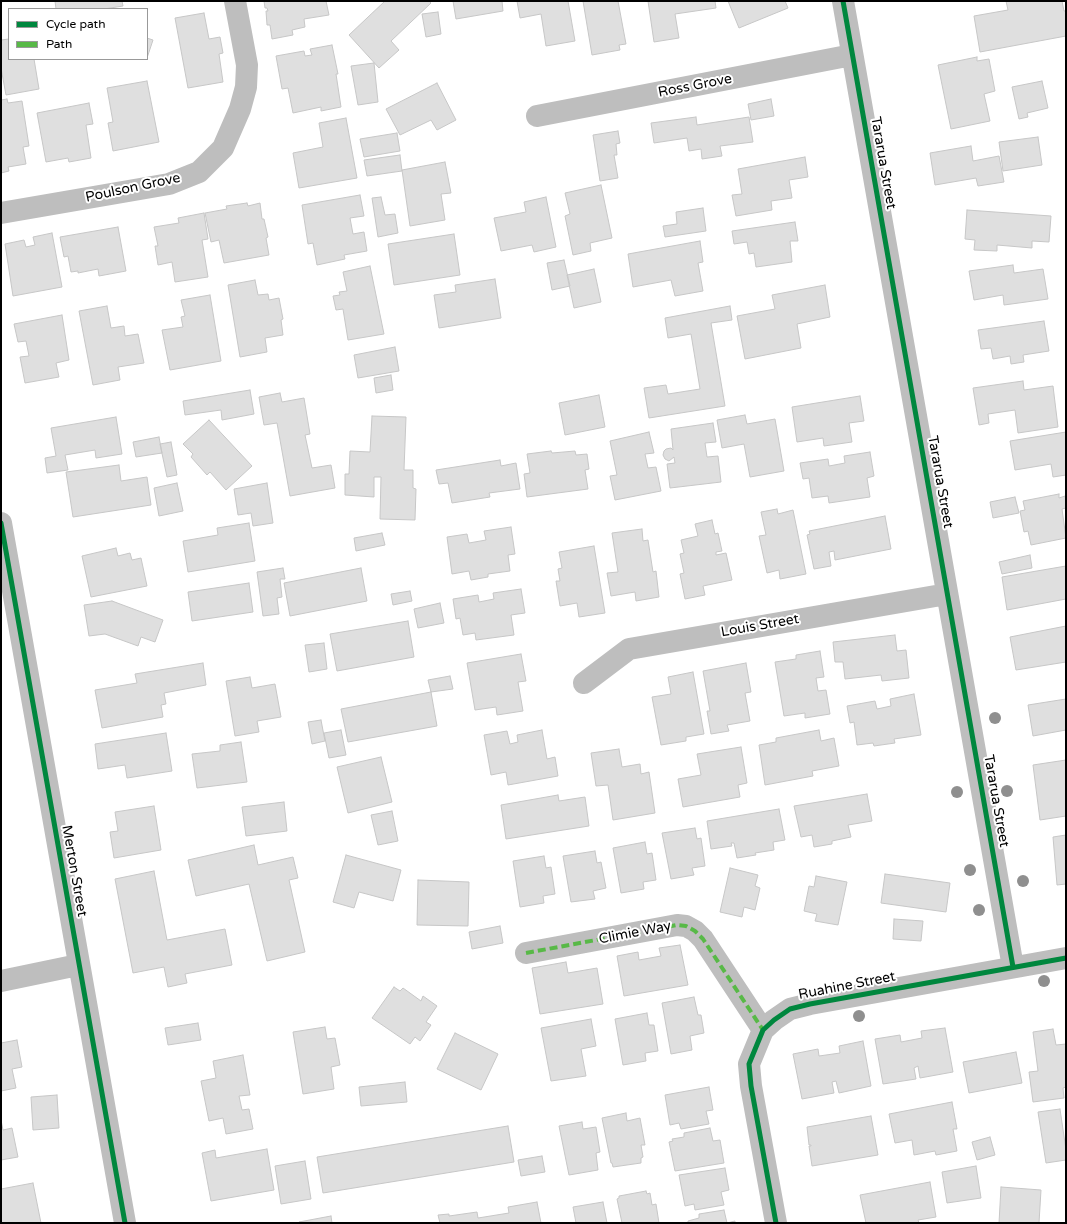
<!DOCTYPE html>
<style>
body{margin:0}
#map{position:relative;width:1067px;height:1224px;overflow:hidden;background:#fff;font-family:"Varela Round",sans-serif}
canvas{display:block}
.frame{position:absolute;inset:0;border:2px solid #000;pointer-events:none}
.legend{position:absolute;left:8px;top:8px;width:140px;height:52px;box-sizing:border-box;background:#fff;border:1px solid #999;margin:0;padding:5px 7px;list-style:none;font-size:12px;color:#000}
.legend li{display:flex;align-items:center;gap:8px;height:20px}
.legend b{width:20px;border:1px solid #999}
</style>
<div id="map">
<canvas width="1067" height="1224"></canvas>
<div class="frame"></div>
<ul class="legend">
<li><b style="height:5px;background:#00873e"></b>Cycle path</li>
<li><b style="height:5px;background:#58b947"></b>Path</li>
</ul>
</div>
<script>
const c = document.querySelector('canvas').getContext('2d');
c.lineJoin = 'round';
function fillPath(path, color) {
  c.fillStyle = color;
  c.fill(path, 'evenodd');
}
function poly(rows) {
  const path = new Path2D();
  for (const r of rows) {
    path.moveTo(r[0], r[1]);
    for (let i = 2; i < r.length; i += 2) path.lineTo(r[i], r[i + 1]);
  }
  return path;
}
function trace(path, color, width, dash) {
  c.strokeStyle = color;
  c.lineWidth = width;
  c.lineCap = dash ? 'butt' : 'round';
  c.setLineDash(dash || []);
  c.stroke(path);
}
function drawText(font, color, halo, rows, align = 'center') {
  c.font = font + ' "Varela Round",sans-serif';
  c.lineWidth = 4;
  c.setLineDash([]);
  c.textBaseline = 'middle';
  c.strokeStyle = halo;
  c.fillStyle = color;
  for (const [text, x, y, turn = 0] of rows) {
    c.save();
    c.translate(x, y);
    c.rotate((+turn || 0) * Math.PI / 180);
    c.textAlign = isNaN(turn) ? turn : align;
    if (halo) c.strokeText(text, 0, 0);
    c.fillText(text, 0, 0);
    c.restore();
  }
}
const building = poly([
 [55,1,122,1,123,6,104,9,56,9,55,1],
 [264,1,326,1,329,15,304,19,305,27,292,30,293,35,272,39,270,25,267,25,266,11,268,11,267,8,265,8,264,1],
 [385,1,429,1,431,3,391,41,399,50,379,68,349,35,385,1],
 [453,1,502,1,503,11,456,19,453,1],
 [517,1,568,1,575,41,546,46,541,14,520,18,517,1],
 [583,1,618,1,626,44,619,45,620,50,592,55,583,1],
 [648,1,715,1,716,8,675,14,679,38,654,42,648,1],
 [728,1,785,1,788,8,739,28,728,1],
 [1006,1,1062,1,1064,11,1066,11,1066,36,980,52,974,16,1008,10,1006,1],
 [438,12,441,34,426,37,422,14,438,12],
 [204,13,209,39,220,37,223,53,219,54,223,82,188,88,175,18,204,13],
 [147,38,153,40,147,58,147,38],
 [9,39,9,59,34,59,39,89,6,95,1,68,1,40,9,39],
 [332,45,338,74,336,74,341,107,321,111,321,107,293,113,288,88,282,89,276,56,304,51,305,56,312,55,310,49,332,45],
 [977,57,977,61,989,59,995,91,984,94,990,121,951,129,938,65,977,57],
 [374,63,378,102,358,105,351,66,374,63],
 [147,81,159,142,113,151,108,123,113,122,107,88,147,81],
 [1042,81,1048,108,1027,113,1028,117,1019,119,1012,87,1042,81],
 [437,83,456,120,437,130,431,120,400,135,386,109,437,83],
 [7,99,8,103,22,101,29,146,23,147,26,164,8,167,9,171,1,173,1,100,7,99],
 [771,99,774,116,751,120,748,104,771,99],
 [89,103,93,124,86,125,91,158,69,162,68,158,46,162,37,113,89,103],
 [696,117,697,125,749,117,753,142,720,146,722,156,702,159,701,149,689,151,687,138,654,143,651,123,696,117],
 [346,118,357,178,299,188,293,153,323,147,319,123,346,118],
 [618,131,620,143,616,144,617,155,614,155,618,178,600,181,593,135,618,131],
 [397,133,400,151,364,157,360,139,397,133],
 [1038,137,1042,165,1003,171,999,142,1038,137],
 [971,146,973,161,999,156,1004,182,978,186,976,178,935,185,930,153,971,146],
 [400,155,402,171,367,176,364,160,400,155],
 [805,157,808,177,789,180,792,198,771,201,772,210,736,216,732,195,742,194,738,169,805,157],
 [445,162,451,193,441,194,445,220,410,226,402,170,445,162],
 [601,185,612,238,590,243,591,251,573,255,565,216,570,214,565,193,601,185],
 [360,195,364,216,350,218,353,234,364,232,367,251,344,255,345,259,317,265,313,243,308,244,302,205,360,195],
 [381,197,385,215,395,214,398,233,378,237,372,198,381,197],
 [546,197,556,247,534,252,532,245,501,251,494,218,526,212,524,202,546,197],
 [247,203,248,206,260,203,262,219,264,219,268,237,266,238,269,255,224,263,219,240,211,242,205,213,227,209,226,206,247,203],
 [703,208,706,231,665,237,663,226,677,224,676,212,703,208],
 [967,210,1051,216,1049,242,1032,241,1032,248,997,245,997,251,974,250,975,240,965,239,967,210],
 [204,213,208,239,202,240,208,277,175,282,172,262,158,265,155,246,158,246,154,227,179,223,178,218,204,213],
 [795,222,798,241,790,241,792,262,756,267,754,253,749,254,747,242,734,244,732,231,795,222],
 [118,227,126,271,99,276,98,269,78,273,78,271,71,272,68,256,64,257,60,237,118,227],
 [52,233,62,287,13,296,5,244,24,240,26,247,35,245,33,237,52,233],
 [454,234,460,275,394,285,388,244,454,234],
 [700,241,703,262,698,263,703,291,675,296,671,280,633,287,628,254,700,241],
 [564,260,570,286,552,290,547,263,564,260],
 [1013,265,1014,273,1043,269,1048,299,1004,305,1003,295,974,300,969,271,1013,265],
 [370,266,384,334,348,340,343,309,336,310,333,296,340,295,339,292,347,291,343,272,370,266],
 [594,269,601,302,574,308,567,275,594,269],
 [495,279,501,318,439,328,434,295,456,292,455,285,495,279],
 [255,280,258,295,268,294,269,300,279,298,283,319,281,320,283,335,265,338,267,352,240,357,228,285,255,280],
 [825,285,830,317,797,324,801,348,745,359,737,316,775,309,772,295,825,285],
 [210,295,221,361,170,370,162,330,183,327,181,317,185,316,181,300,210,295],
 [107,306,111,328,124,326,125,336,138,334,144,363,118,367,120,380,93,385,79,311,107,306],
 [730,306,732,320,711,323,725,406,649,418,644,388,666,385,668,394,700,389,691,334,668,338,665,318,730,306],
 [62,315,69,360,56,363,59,377,25,383,20,357,29,356,26,341,18,342,14,324,62,315],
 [1044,321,1049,351,1023,355,1024,362,1011,364,1010,356,993,359,991,348,981,349,978,330,1044,321],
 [395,347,399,371,358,378,354,355,395,347],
 [391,375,393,390,376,393,374,378,391,375],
 [1023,381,1024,390,1053,386,1058,427,1018,433,1015,410,988,414,989,423,979,425,973,388,1023,381],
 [250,390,254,414,222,420,221,410,185,415,183,401,250,390],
 [280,393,282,402,304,398,310,434,305,435,312,468,331,465,335,488,290,496,277,423,264,425,259,397,280,393],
 [599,395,605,427,565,435,559,403,599,395],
 [860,396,864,421,849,423,852,442,824,446,823,438,797,442,792,407,860,396],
 [745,415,747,424,775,419,784,471,750,477,744,444,722,448,717,420,745,415],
 [372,416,406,417,404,470,413,470,413,488,416,489,415,520,380,519,381,477,374,477,374,497,345,495,345,474,349,474,350,451,370,452,372,416],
 [116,417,122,454,96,458,95,450,65,455,68,470,47,473,45,458,56,456,51,428,116,417],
 [209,420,252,466,226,490,210,472,207,475,191,457,193,454,183,444,209,420],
 [713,423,716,442,705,443,707,457,718,456,721,482,670,488,667,464,675,463,674,457,669,461,665,459,663,455,664,451,666,449,671,448,673,450,671,429,713,423],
 [649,432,654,453,645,454,648,468,656,467,661,491,615,500,610,476,617,475,610,441,649,432],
 [1066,432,1066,475,1053,477,1051,464,1015,470,1010,441,1066,432],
 [159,437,162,453,136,457,133,442,159,437],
 [171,442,177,475,167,477,160,444,171,442],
 [551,451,552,453,575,451,576,455,587,454,589,469,585,470,588,489,527,497,524,474,530,473,527,454,551,451],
 [870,452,874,476,867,478,870,497,829,503,828,496,812,498,809,478,803,479,800,463,828,459,829,466,845,463,844,456,870,452],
 [500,460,501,466,516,463,520,489,489,493,490,497,452,503,448,483,439,484,436,470,500,460],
 [119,465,121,481,147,477,151,505,73,517,66,472,119,465],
 [177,483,183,511,159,516,154,488,177,483],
 [267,483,273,523,253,526,251,513,238,515,234,489,267,483],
 [1059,494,1059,498,1065,496,1066,501,1066,508,1062,509,1066,538,1031,545,1028,531,1024,532,1020,511,1025,510,1023,501,1059,494],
 [1015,497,1019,513,993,518,990,502,1015,497],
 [777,509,778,514,793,510,806,574,780,579,779,570,767,573,759,536,766,535,761,512,777,509],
 [885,516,891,549,835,560,834,551,829,552,831,566,814,569,807,535,810,534,809,531,885,516],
 [712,520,715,534,718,533,722,551,716,552,716,555,726,553,732,580,703,586,705,595,685,599,680,574,684,573,680,554,684,553,681,540,698,536,695,524,712,520],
 [249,523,255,561,188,572,183,541,218,535,217,528,249,523],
 [511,527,515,554,508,555,510,571,488,574,488,577,471,580,469,571,452,574,447,537,467,534,469,543,486,540,484,531,511,527],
 [642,529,643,541,648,540,653,572,656,571,659,597,636,601,635,592,611,596,607,573,618,572,612,533,642,529],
 [382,533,385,545,356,551,354,538,382,533],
 [594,546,605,613,579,617,577,603,560,606,556,581,560,581,558,569,562,568,559,552,594,546],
 [116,548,118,556,130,553,132,560,141,558,147,586,91,597,82,556,116,548],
 [1030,555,1032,568,1002,574,999,562,1030,555],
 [1066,566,1066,599,1007,610,1002,577,1066,566],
 [283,568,285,579,280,579,282,597,277,598,279,614,263,616,257,572,283,568],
 [361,568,367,601,290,616,284,583,361,568],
 [249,583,253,612,192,621,188,592,249,583],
 [521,589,525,613,511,615,514,635,476,640,475,633,463,635,460,618,456,619,453,599,478,595,479,602,494,599,493,593,521,589],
 [410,591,412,601,393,605,391,594,410,591],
 [112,601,163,620,155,642,141,637,138,646,105,634,89,636,84,605,112,601],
 [440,603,444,623,418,628,414,609,440,603],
 [408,621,414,657,337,671,330,634,408,621],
 [1066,626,1066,662,1016,670,1010,637,1066,626],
 [895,635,897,651,906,650,909,678,882,681,881,675,845,679,843,662,835,662,833,642,895,635],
 [324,643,327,669,309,672,305,645,324,643],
 [820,651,824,677,816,678,818,691,826,690,830,714,805,718,805,713,784,716,775,662,796,659,796,655,820,651],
 [521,654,526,681,518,682,523,711,497,715,496,707,475,710,467,663,521,654],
 [203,663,206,685,164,693,166,704,161,705,163,717,102,728,95,690,137,683,135,674,203,663],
 [746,663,751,692,745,693,750,721,727,725,729,731,711,734,707,711,710,711,703,671,746,663],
 [693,672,704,734,686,737,686,741,661,745,652,697,671,694,668,677,693,672],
 [450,676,453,689,431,692,428,680,450,676],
 [250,677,252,688,275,684,281,717,257,721,259,732,235,736,226,681,250,677],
 [431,692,437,726,348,742,341,709,431,692],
 [914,694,921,735,894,739,895,743,874,746,873,743,857,745,854,722,850,723,847,706,875,701,877,709,891,706,890,699,914,694],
 [1066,699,1066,730,1033,736,1028,705,1066,699],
 [321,720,325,741,312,744,308,722,321,720],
 [341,730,346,755,329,758,324,733,341,730],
 [542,730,547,759,555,757,558,776,508,785,506,772,491,775,484,735,507,731,510,744,518,742,517,735,542,730],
 [819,730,821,741,834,738,839,766,812,771,813,776,765,785,759,745,776,742,776,738,819,730],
 [166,733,172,771,127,778,125,765,98,769,95,744,166,733],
 [241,742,247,782,197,788,192,754,220,751,220,745,241,742],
 [741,747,747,783,738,785,740,797,683,807,678,779,701,775,697,754,741,747],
 [619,749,622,767,640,764,641,774,649,772,655,813,613,820,608,785,596,786,591,753,619,749],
 [381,757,392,802,348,813,337,767,381,757],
 [1066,760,1066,816,1040,820,1033,765,1066,760],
 [867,794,872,821,848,825,851,837,832,841,832,844,814,847,812,835,801,837,794,806,867,794],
 [558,795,559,801,585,797,589,826,506,839,501,805,558,795],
 [284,802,287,831,246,836,242,807,284,802],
 [154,806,161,850,114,858,110,832,118,831,115,812,154,806],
 [779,809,785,840,773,842,774,850,755,853,756,855,737,858,734,843,731,843,732,846,711,849,707,821,779,809],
 [392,811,398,841,378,845,371,815,392,811],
 [695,828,697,839,701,838,705,866,692,868,694,875,671,879,662,833,695,828],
 [1066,835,1066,884,1057,885,1053,837,1066,835],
 [645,842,647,854,652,853,656,880,643,882,644,889,621,893,613,848,645,842],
 [254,845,258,865,293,857,298,878,289,880,305,952,267,961,249,884,196,896,188,860,254,845],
 [595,851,597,863,601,862,606,888,593,891,595,899,571,902,563,856,595,851],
 [346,855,401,870,393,901,359,892,354,908,333,902,346,855],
 [544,856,546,868,551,867,555,894,543,896,544,903,520,907,513,861,544,856],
 [730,868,758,875,755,886,760,888,755,910,744,907,742,917,720,912,730,868],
 [154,871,167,940,225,929,232,965,185,974,187,983,168,987,164,967,133,973,115,879,154,871],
 [885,874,950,883,946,912,881,903,885,874],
 [816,876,847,882,838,925,815,921,817,914,804,911,809,886,814,887,816,876],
 [418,880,469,882,468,926,417,925,418,880],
 [894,919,923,921,921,941,893,939,894,919],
 [500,926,503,943,472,949,469,932,500,926],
 [680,945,688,985,624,996,617,956,638,952,639,960,661,956,659,948,680,945],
 [566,962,568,973,597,968,603,1004,540,1014,532,968,566,962],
 [394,987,400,991,403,988,421,1001,423,996,437,1006,426,1022,431,1025,420,1041,415,1037,410,1044,372,1018,394,987],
 [694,997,698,1015,701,1015,704,1033,690,1036,692,1050,671,1054,662,1003,694,997],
 [647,1013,649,1025,654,1025,658,1051,645,1053,646,1061,623,1065,615,1019,647,1013],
 [591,1019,596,1046,581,1049,586,1076,551,1081,541,1028,591,1019],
 [198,1023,201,1040,168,1045,165,1028,198,1023],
 [325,1027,327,1039,335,1038,340,1065,331,1067,334,1089,303,1094,293,1032,325,1027],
 [945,1028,953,1072,920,1078,918,1066,914,1068,916,1079,883,1084,875,1039,900,1035,901,1042,922,1038,921,1031,945,1028],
 [1053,1029,1056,1045,1066,1044,1066,1087,1063,1088,1064,1098,1033,1102,1029,1072,1038,1071,1033,1032,1053,1029],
 [455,1033,498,1054,481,1090,437,1069,455,1033],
 [17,1040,22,1067,12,1069,16,1088,1,1091,1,1043,17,1040],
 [863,1041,871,1086,839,1093,836,1081,832,1082,834,1093,802,1099,793,1054,818,1049,819,1056,840,1053,839,1046,863,1041],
 [1016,1052,1022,1083,969,1093,963,1062,1016,1052],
 [243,1055,250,1095,239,1096,242,1110,249,1109,253,1129,226,1134,223,1118,209,1121,201,1081,216,1078,213,1061,243,1055],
 [405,1082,407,1102,361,1106,359,1087,405,1082],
 [709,1087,713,1110,706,1111,709,1124,681,1129,679,1123,670,1125,665,1095,709,1087],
 [57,1095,59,1128,33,1130,31,1097,57,1095],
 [952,1102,957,1129,953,1129,957,1151,936,1155,935,1151,914,1155,912,1140,895,1143,889,1114,952,1102],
 [1060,1109,1066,1150,1066,1160,1046,1163,1038,1112,1060,1109],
 [626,1113,627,1121,640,1118,645,1145,641,1145,643,1157,641,1158,641,1163,613,1167,612,1163,611,1163,602,1118,626,1113],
 [871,1116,878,1155,812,1166,809,1146,811,1146,811,1145,809,1145,807,1127,871,1116],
 [1,1120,3,1130,12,1128,18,1157,1,1160,1,1120],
 [582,1122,583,1129,596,1127,600,1152,596,1153,598,1170,569,1175,559,1126,582,1122],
 [508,1126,514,1162,323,1193,317,1157,508,1126],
 [710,1128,713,1141,720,1140,724,1163,675,1171,669,1142,673,1141,672,1139,684,1137,684,1133,710,1128],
 [990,1137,995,1155,977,1160,972,1142,990,1137],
 [267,1149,274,1190,211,1201,202,1153,215,1150,216,1158,267,1149],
 [542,1156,545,1172,521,1176,518,1160,542,1156],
 [305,1161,311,1199,281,1204,275,1166,305,1161],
 [976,1166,981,1198,947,1203,942,1172,976,1166],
 [725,1168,729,1190,721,1192,724,1205,695,1210,694,1204,685,1206,679,1175,725,1168],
 [930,1182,936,1217,918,1220,919,1223,866,1223,860,1195,930,1182],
 [33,1183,41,1223,1,1223,1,1189,33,1183],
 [1001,1187,1041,1190,1039,1223,999,1223,1001,1187],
 [646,1191,647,1194,650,1193,652,1205,656,1204,659,1223,622,1223,617,1199,619,1198,619,1196,646,1191],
 [537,1202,541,1223,440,1223,438,1215,449,1214,449,1216,477,1212,478,1218,509,1213,508,1207,537,1202],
 [603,1202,607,1223,576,1223,573,1207,603,1202],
 [724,1210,727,1223,735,1221,735,1223,686,1223,688,1223,688,1221,699,1218,699,1214,724,1210],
 [331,1216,332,1223,299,1222,331,1216]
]);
fillPath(building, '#dfdfdf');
trace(building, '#c7c7c7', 1);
trace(poly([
 [843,1,1013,967],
 [537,116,852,55],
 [1,213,169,184,199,172,223,148,240,109,246,87,247,65,235,1],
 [1,523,125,1223],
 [584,683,629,649,947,594],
 [526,953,677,925,686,926,695,931,703,939,763,1030],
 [1,981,78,965],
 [776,1223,751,1086,749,1064,763,1030,774,1020,790,1009,810,1004,1066,958]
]), '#bebebe', 22);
trace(poly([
 [526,953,677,925,686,926,695,931,703,939,763,1030]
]), '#58b947', 4, [8, 4]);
trace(poly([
 [843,1,1013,967],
 [1,523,125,1223],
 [776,1223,751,1086,749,1064,763,1030,774,1020,790,1009,810,1004,1066,958]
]), '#00873e', 5);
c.fillStyle = '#8f8f8f';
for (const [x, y] of [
 [995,718],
 [1007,791],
 [957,792],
 [970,870],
 [1023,881],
 [979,910],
 [1044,981],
 [859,1016]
]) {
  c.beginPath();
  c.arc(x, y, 6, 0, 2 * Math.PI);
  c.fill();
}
drawText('14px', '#000', '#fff', [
 ["Ross Grove",695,86,-11],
 ["Tararua Street",883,163,80],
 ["Poulson Grove",133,188,-12],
 ["Tararua Street",940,482,80],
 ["Louis Street",760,626,-10],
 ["Tararua Street",996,801,80],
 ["Merton Street",74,871,80],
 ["Climie Way",635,933,-11],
 ["Ruahine Street",847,986,-11]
]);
</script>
